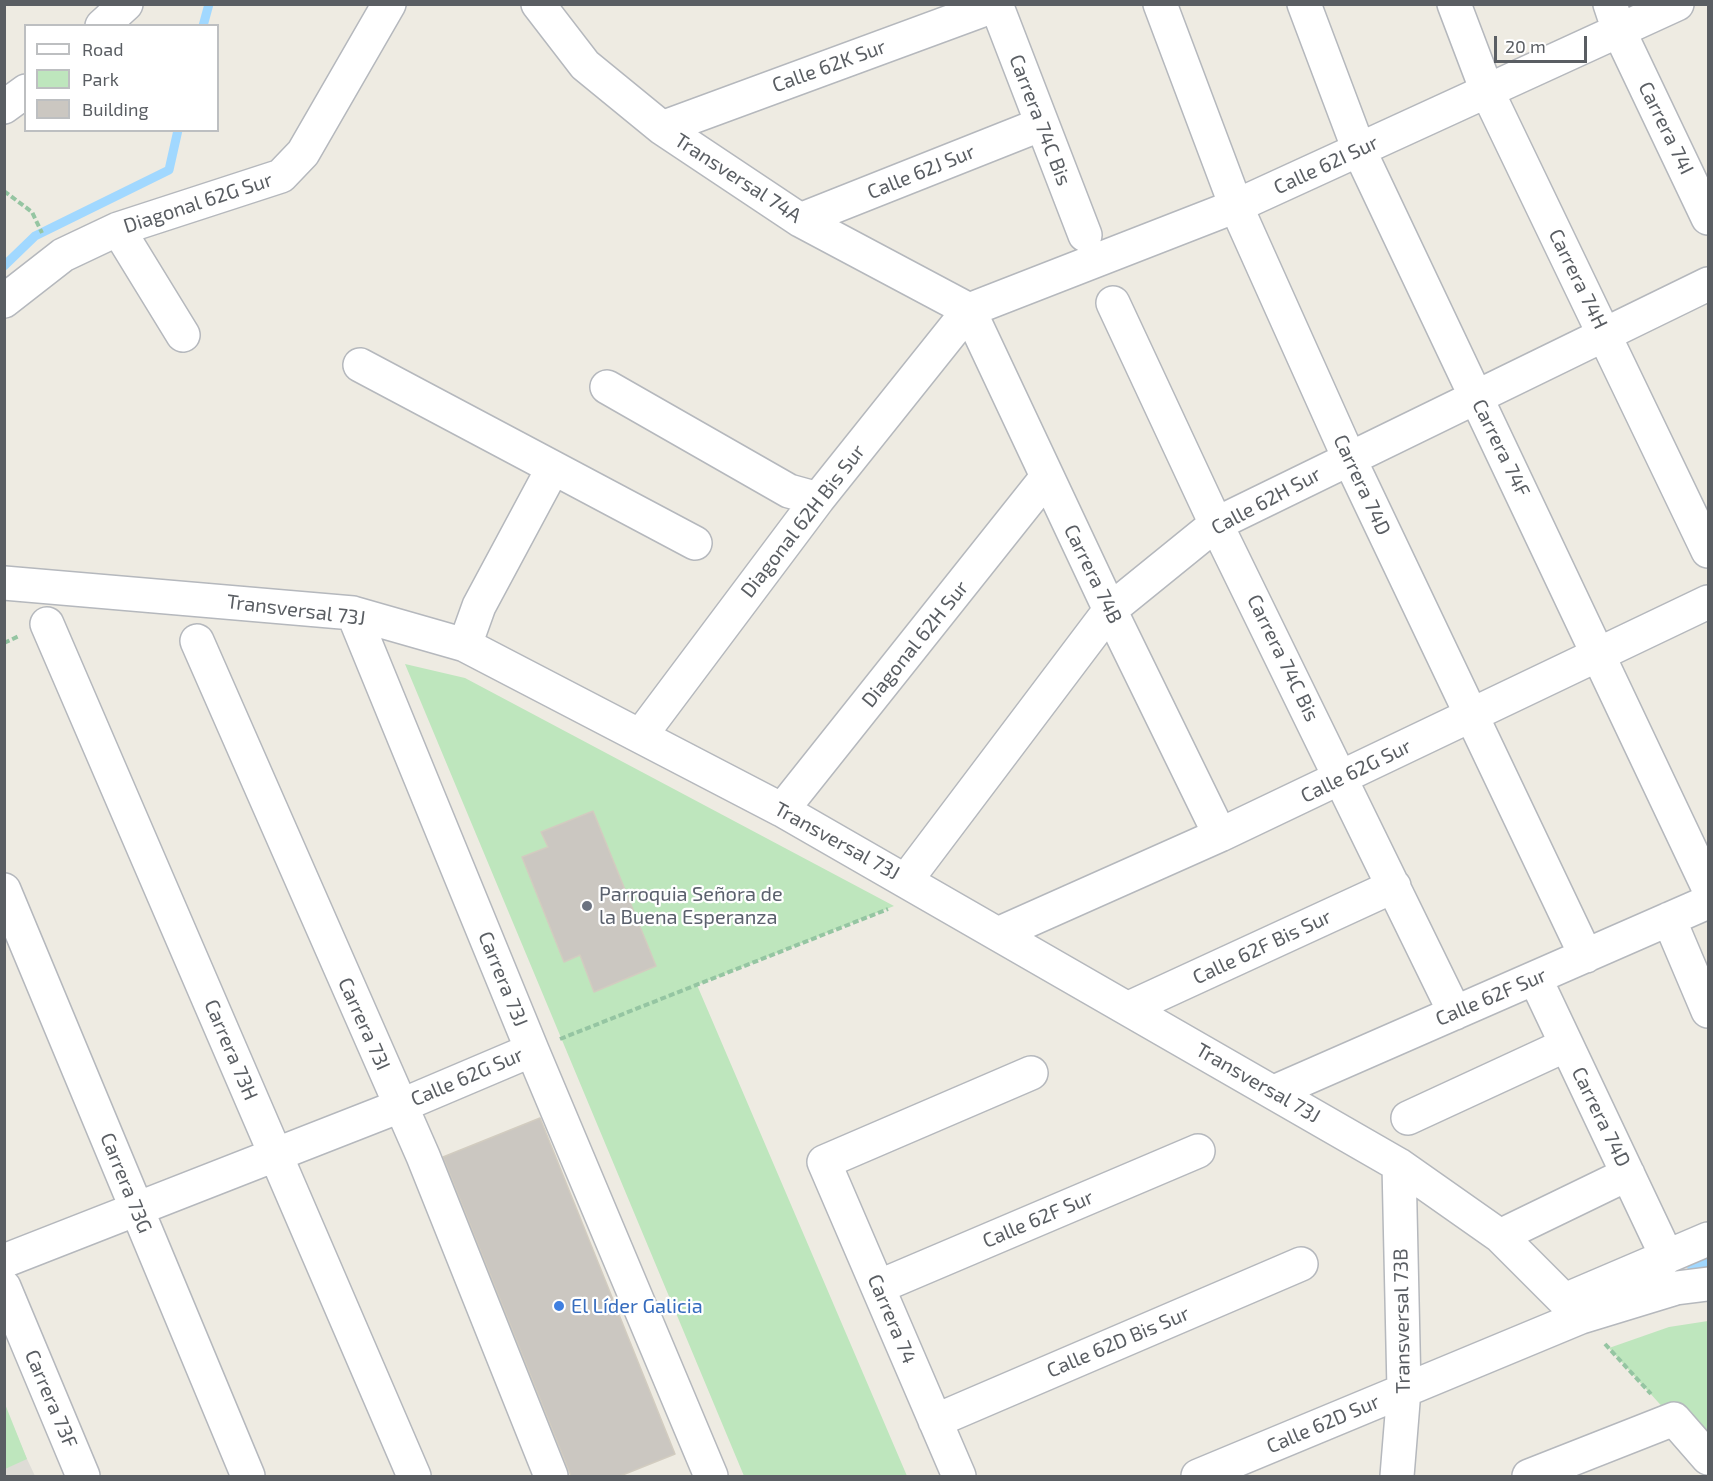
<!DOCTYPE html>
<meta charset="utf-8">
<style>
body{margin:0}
#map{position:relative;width:1713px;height:1481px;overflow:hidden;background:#eeebe2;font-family:"Exo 2",sans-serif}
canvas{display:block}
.frame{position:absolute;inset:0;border:6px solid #5a5e63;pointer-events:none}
.legend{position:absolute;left:24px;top:24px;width:195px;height:108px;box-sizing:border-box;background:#fff;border:2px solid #bdbfc1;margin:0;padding:8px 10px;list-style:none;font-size:18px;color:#5a5e63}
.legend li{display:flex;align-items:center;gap:12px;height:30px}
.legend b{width:30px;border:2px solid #bdbfc1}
.scale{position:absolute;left:1494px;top:36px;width:93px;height:27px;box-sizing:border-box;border:3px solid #5a5e63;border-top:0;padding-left:8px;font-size:18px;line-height:21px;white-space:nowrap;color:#5a5e63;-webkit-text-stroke:4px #fff;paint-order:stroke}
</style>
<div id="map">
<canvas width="1713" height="1481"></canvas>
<div class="frame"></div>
<ul class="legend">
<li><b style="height:8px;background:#fff"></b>Road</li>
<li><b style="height:16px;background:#bee6bd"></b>Park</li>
<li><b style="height:16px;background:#cbc7c1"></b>Building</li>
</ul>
<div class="scale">20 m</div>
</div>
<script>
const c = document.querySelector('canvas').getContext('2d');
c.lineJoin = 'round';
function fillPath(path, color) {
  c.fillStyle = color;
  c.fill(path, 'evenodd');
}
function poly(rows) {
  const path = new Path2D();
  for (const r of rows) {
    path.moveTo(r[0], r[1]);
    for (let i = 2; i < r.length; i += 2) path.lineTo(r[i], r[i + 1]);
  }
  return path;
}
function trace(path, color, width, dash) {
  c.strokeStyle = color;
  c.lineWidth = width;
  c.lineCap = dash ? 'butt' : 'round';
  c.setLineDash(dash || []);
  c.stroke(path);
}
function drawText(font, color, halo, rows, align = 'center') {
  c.font = font + ' "Exo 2",sans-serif';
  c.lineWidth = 4.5;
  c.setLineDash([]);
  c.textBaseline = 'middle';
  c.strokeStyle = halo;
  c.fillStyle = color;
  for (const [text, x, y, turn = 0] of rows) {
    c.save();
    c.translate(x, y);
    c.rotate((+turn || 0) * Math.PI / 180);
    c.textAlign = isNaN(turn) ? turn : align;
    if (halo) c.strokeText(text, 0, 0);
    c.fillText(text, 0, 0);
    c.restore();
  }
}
fillPath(poly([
 [4,1404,27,1459,35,1476,5,1476]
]), '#dedcd6');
fillPath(poly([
 [405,664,465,678,894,906,697,985,907,1476,744,1476],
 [1708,1321,1708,1454,1706,1455,1609,1348,1669,1327],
 [5,1404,27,1459,5,1469,4,1469]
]), '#bee6bd');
trace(poly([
 [203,26,209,4],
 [4,266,35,236,169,170,178,130]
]), '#a1d8ff', 9);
trace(poly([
 [1703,1263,1708,1263]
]), '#a1d8ff', 33);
const building = poly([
 [593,811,656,966,594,992,580,955,564,962,522,857,548,847,541,832,593,811],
 [540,1118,675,1454,620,1476,571,1476,443,1157,540,1118]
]);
fillPath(building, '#cbc7c1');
trace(building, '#d2ccc0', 1.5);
const minor = poly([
 [538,4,585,65,662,128,800,220,969,310],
 [996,4,1085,235],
 [1160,4,1236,206,1349,458,1586,956],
 [1304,4,1359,150,1708,887],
 [1454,4,1487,91,1708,551],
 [1610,4,1619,31,1708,218],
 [102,26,126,4],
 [4,107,26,91],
 [662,128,996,5],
 [800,220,1042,124],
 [118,229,183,335],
 [4,301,63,255,118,229,281,176,303,153,389,4],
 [1113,303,1216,524,1455,1013],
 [969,310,1110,610,1220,835],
 [360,365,695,543],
 [607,387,789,491,818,499],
 [4,583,353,613,465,645,782,810,1399,1165,1500,1236,1581,1317],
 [353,613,532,1050,711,1476],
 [47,624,414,1476],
 [197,641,423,1156,551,1476],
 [465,645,479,606,553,468],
 [641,735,818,499,969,310,1236,206,1677,4],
 [782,810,1047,477],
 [907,879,1110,610,1216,524,1708,284],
 [4,890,248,1476],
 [1669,919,1708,1011],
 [1000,933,1220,835,1708,602],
 [1535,978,1667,1257],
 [1129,1008,1394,886],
 [1274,1092,1708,902],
 [1408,1118,1566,1045],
 [1500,1236,1628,1174],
 [4,1261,400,1106,532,1050],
 [4,1287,83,1476],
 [878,1287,1198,1151],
 [1565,1300,1708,1239],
 [935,1421,1301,1264],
 [959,1476,824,1162,1031,1073],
 [1198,1476,1581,1317,1676,1288,1708,1284],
 [1397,1476,1404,1390,1399,1165],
 [1529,1476,1674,1419,1708,1458]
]);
trace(minor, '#b5b8bd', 36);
trace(poly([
 [4,191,32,212,42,233],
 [4,643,19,636],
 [560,1039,888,909],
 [1605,1344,1651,1394]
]), '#95c5a2', 4, [6, 3]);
trace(minor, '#fff', 33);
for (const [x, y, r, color] of [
 [587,906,6,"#6b7280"],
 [559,1306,6,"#3f7fe0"]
]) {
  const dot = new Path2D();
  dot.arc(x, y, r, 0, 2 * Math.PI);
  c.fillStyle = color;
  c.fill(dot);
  trace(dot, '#fff', 2);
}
drawText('20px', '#5a5e63', '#fff', [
 ["Calle 62K Sur",829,66,-20],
 ["Carrera 74C Bis",1040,120,69],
 ["Carrera 74I",1666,128,64],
 ["Calle 62I Sur",1326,165,-25],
 ["Calle 62J Sur",921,172,-22],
 ["Transversal 74A",738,178,33],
 ["Diagonal 62G Sur",198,203,-18],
 ["Carrera 74H",1578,279,64],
 ["Carrera 74F",1501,448,64],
 ["Carrera 74D",1362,485,65],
 ["Calle 62H Sur",1266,501,-28],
 ["Diagonal 62H Bis Sur",803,521,-52],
 ["Carrera 74B",1093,574,64],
 ["Transversal 73J",296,610,7],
 ["Diagonal 62H Sur",915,644,-51],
 ["Carrera 74C Bis",1283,658,64],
 ["Calle 62G Sur",1356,771,-26],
 ["Transversal 73J",837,841,29],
 ["Calle 62F Bis Sur",1262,947,-25],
 ["Carrera 73J",503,979,68],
 ["Calle 62F Sur",1491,997,-23],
 ["Carrera 73I",364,1024,66],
 ["Carrera 73H",231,1050,67],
 ["Calle 62G Sur",467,1077,-23],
 ["Transversal 73J",1258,1083,30],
 ["Carrera 74D",1601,1117,64],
 ["Carrera 73G",126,1183,68],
 ["Calle 62F Sur",1038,1219,-23],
 ["Carrera 74",892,1319,67],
 ["Transversal 73B",1402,1321,-91],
 ["Calle 62D Bis Sur",1118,1342,-23],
 ["Carrera 73F",51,1399,67],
 ["Calle 62D Sur",1323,1424,-23]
]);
drawText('20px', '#5b616d', '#fff', [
 ["Parroquia Señora de",599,894],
 ["la Buena Esperanza",599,917]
], 'left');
drawText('20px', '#366cbe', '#fff', [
 ["El Líder Galicia",571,1306]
], 'left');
</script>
